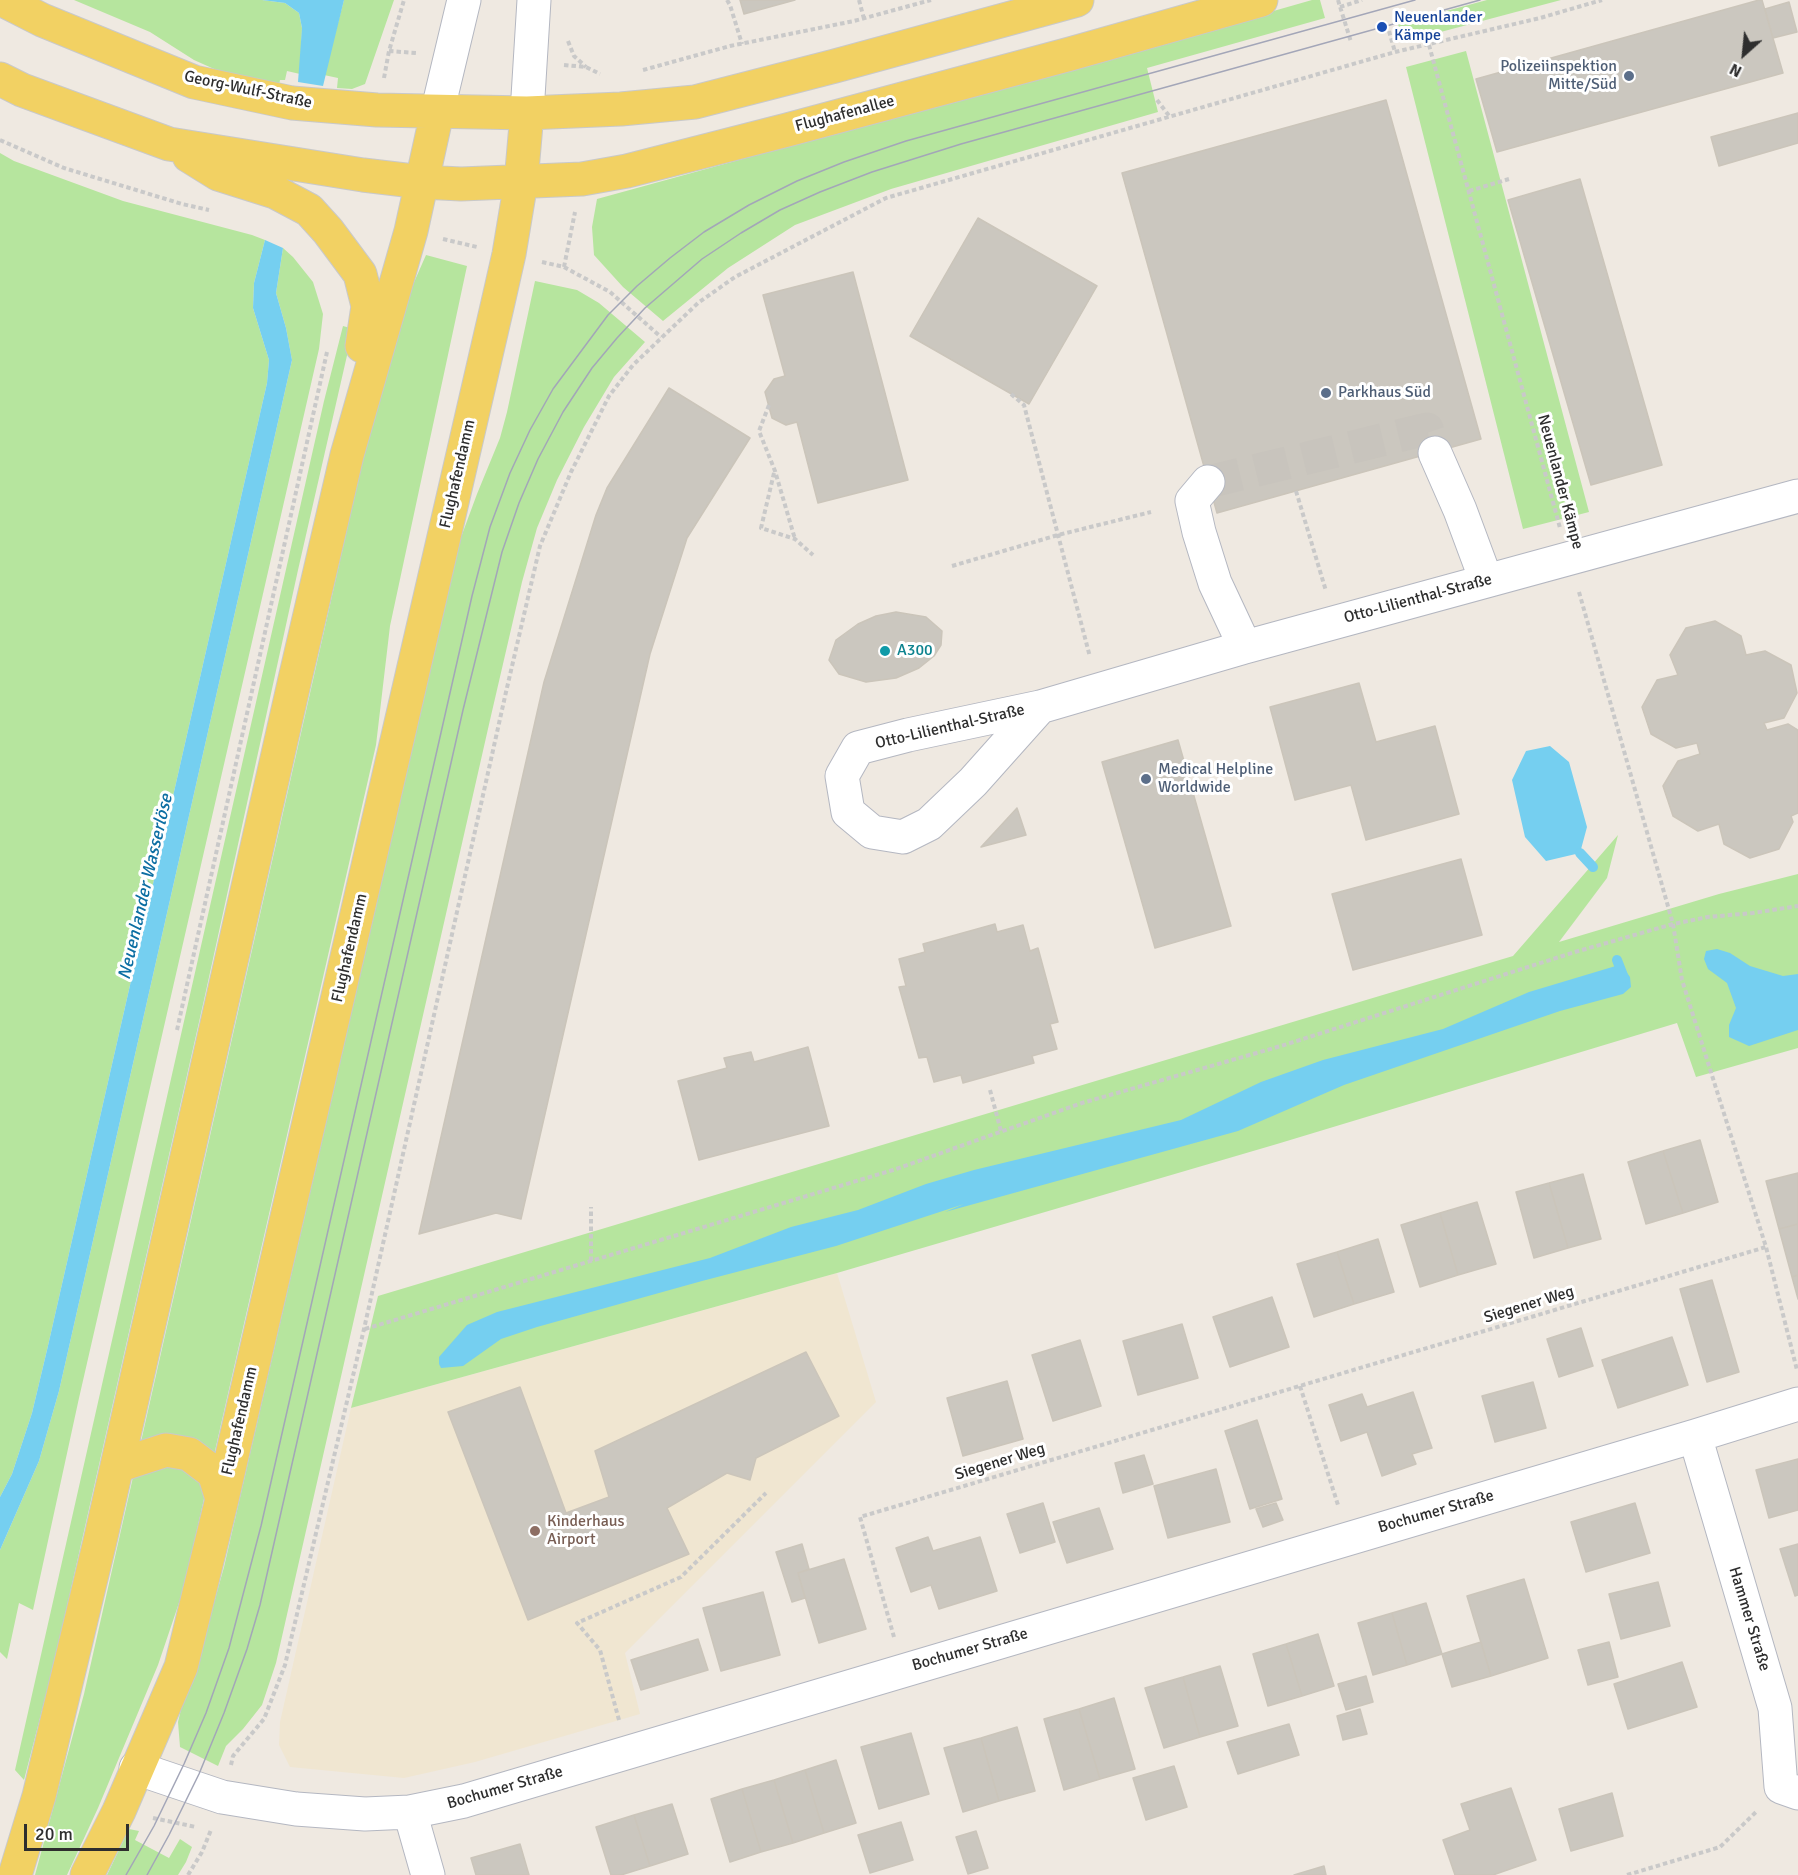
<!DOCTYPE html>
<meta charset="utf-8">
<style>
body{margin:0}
#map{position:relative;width:1798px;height:1875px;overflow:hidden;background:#efe9e1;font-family:Signika,sans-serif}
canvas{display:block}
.north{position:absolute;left:1714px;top:24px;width:60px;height:60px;-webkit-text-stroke:4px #fff;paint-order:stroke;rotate:207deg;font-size:16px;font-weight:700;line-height:24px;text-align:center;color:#2e2e2e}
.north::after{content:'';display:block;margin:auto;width:21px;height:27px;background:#2e2e2e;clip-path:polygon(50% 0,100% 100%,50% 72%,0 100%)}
.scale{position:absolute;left:24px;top:1824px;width:105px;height:27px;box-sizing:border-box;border:3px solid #2e2e2e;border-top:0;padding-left:8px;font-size:18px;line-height:21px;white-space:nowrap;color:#2e2e2e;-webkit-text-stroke:4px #fff;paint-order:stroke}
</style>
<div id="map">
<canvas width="1798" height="1875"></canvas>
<div class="north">N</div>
<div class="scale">20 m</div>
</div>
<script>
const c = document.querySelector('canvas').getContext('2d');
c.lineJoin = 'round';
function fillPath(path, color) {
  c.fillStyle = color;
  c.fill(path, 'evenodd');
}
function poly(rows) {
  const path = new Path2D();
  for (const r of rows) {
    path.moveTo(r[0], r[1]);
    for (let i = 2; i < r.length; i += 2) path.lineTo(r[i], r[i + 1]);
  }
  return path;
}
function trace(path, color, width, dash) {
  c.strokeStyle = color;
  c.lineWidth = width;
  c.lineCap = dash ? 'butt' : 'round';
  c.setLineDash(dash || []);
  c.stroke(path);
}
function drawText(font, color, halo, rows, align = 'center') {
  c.font = font + ' Signika,sans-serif';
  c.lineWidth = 6;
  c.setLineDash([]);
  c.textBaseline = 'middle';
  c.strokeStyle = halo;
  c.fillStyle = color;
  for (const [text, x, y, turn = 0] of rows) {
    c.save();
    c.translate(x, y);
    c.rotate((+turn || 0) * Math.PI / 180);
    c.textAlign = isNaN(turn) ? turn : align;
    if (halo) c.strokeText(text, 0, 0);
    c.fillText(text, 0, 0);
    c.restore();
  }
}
fillPath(poly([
 [837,1273,876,1402,625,1653,640,1714,475,1762,404,1778,290,1767,279,1745,280,1722,351,1408]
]), '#f0e6d1');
fillPath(poly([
 [74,0,262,0,285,3,299,13,302,28,300,74,287,71,285,80,280,80,279,86,232,77,194,60,150,32],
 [344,0,394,0,365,84,352,89,337,88,338,78,324,75],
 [1312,0,1320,0,1325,18,1147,68,1158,112,891,189,795,225,728,268,663,321,623,287,594,255,592,227,597,199,1095,62],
 [1487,0,1561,0,1403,42,1398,24],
 [1466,51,1589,512,1523,529,1406,67],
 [0,153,14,161,123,201,252,235,265,240,254,283,253,308,269,360,267,383,47,1350,32,1413,12,1474,0,1497],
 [283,248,293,257,313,282,323,314,319,349,79,1398,33,1610,19,1603,7,1659,0,1652,0,1550,39,1461,59,1391,292,360,286,328,276,293],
 [426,255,467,266,390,626,376,745,183,1591,158,1665,98,1808,67,1875,35,1875,84,1694,362,463,404,305],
 [535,281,577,290,599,303,645,342,614,377,584,427,557,480,537,528,522,582,490,720,276,1663,262,1705,243,1729,226,1746,218,1766,180,1747,178,1722,183,1701,198,1660,224,1567,460,540,477,494,500,438,507,412],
 [343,326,350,328,351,338,298,570,204,1000,54,1664,24,1780,15,1770,324,401],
 [1618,835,1607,878,1559,942,1719,894,1798,874,1798,1048,1696,1077,1677,1023,1277,1144,837,1273,351,1408,378,1296,1513,956],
 [129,1829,139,1831,135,1840,169,1858,180,1839,192,1847,186,1862,178,1875,107,1875]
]), '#b6e59e');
fillPath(poly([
 [262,0,344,0,323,86,298,82,302,28,299,13,285,3],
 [265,240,283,248,276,293,286,328,292,360,59,1391,39,1461,0,1550,0,1497,12,1474,32,1413,47,1350,267,383,269,360,253,308,254,283],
 [1550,746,1569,762,1587,827,1580,853,1546,861,1525,837,1512,780,1526,751],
 [1717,949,1730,953,1750,966,1783,976,1798,974,1798,1030,1749,1046,1729,1037,1729,1025,1736,1008,1727,983,1708,969,1704,959,1706,951],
 [1619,965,1624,969,1630,977,1631,987,1623,994,1560,1011,1344,1085,1238,1131,945,1212,964,1204,836,1246,702,1281,537,1327,501,1339,463,1366,441,1368,439,1364,439,1357,467,1325,497,1312,710,1258,791,1227,858,1210,926,1184,974,1170,1181,1120,1261,1082,1323,1060,1443,1029,1529,992]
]), '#75cff0');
trace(poly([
 [1580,853,1593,867],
 [1617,960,1624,978]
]), '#75cff0', 10);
const building = poly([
 [740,0,795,0,744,14,740,0],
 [1759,0,1762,0,1783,73,1497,152,1476,79,1759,0],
 [1789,2,1797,32,1773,38,1765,9,1789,2],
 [1386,100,1481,439,1217,513,1122,173,1386,100],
 [1798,113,1798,143,1719,166,1711,137,1798,113],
 [1580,179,1662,465,1591,485,1508,200,1580,179],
 [978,218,1097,286,1029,404,910,336,978,218],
 [853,272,908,480,818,503,797,422,786,425,772,418,765,392,774,379,785,376,763,295,853,272],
 [669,388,750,438,687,538,650,654,521,1219,496,1213,419,1234,544,682,596,515,607,488,669,388],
 [896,612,926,617,942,631,941,645,934,656,919,668,896,678,866,682,839,674,829,660,836,640,858,624,876,616,896,612],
 [1715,621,1741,636,1746,655,1765,651,1791,665,1797,693,1784,718,1764,723,1767,730,1788,724,1798,730,1798,813,1791,816,1793,822,1779,849,1750,858,1724,844,1719,824,1698,831,1673,816,1663,786,1678,761,1700,754,1697,743,1676,748,1651,734,1642,707,1657,680,1678,675,1670,655,1686,628,1715,621],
 [1359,683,1376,742,1435,726,1459,814,1366,840,1351,785,1295,800,1270,707,1359,683],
 [1178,740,1231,926,1155,948,1102,762,1178,740],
 [1017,808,1026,835,981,847,1017,808],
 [1461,859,1482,935,1353,970,1332,894,1461,859],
 [995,924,997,932,1023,925,1030,951,1038,948,1058,1022,1050,1024,1057,1049,1032,1056,1034,1063,963,1083,961,1075,934,1082,927,1057,919,1058,899,987,906,986,899,959,925,952,923,944,995,924],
 [808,1047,829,1126,699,1160,678,1081,727,1068,724,1058,751,1052,754,1062,808,1047],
 [1700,1140,1718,1202,1683,1213,1663,1151,1700,1140],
 [1663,1151,1683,1213,1646,1224,1628,1162,1663,1151],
 [1798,1173,1798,1224,1779,1229,1766,1181,1798,1173],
 [1583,1174,1601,1239,1568,1248,1549,1183,1583,1174],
 [1549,1183,1568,1248,1534,1258,1516,1192,1549,1183],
 [1477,1202,1496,1264,1458,1275,1440,1213,1477,1202],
 [1440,1213,1458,1275,1420,1287,1401,1225,1440,1213],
 [1798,1224,1798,1275,1792,1277,1779,1229,1798,1224],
 [1378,1239,1394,1292,1354,1304,1337,1252,1378,1239],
 [1337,1252,1354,1304,1314,1317,1297,1264,1337,1252],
 [1798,1275,1798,1299,1792,1277,1798,1275],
 [1712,1280,1739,1372,1707,1382,1680,1289,1712,1280],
 [1272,1297,1289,1347,1230,1367,1213,1317,1272,1297],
 [1182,1324,1198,1378,1138,1395,1123,1341,1182,1324],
 [1581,1328,1593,1366,1559,1377,1547,1339,1581,1328],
 [1672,1337,1688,1385,1618,1408,1602,1360,1672,1337],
 [1080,1340,1101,1406,1053,1421,1032,1355,1080,1340],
 [806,1352,839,1416,756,1458,750,1480,727,1473,667,1508,689,1554,528,1620,448,1412,520,1387,566,1513,609,1497,595,1451,806,1352],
 [1007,1381,1023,1439,963,1456,947,1398,1007,1381],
 [1533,1382,1546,1428,1495,1442,1482,1396,1533,1382],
 [1413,1392,1432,1448,1412,1454,1416,1464,1382,1476,1367,1432,1341,1441,1329,1405,1362,1394,1367,1407,1413,1392],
 [1257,1420,1282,1499,1250,1509,1225,1431,1257,1420],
 [1144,1455,1153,1484,1123,1493,1115,1463,1144,1455],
 [1798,1459,1798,1510,1769,1518,1756,1470,1798,1459],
 [1216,1469,1230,1522,1168,1538,1154,1486,1216,1469],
 [1043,1503,1055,1542,1020,1553,1007,1514,1043,1503],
 [1276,1503,1283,1520,1263,1527,1256,1509,1276,1503],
 [1635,1503,1650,1553,1586,1572,1571,1522,1635,1503],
 [1099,1508,1113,1549,1067,1563,1053,1522,1099,1508],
 [928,1537,933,1551,980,1537,997,1591,939,1609,931,1585,911,1592,896,1548,928,1537],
 [802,1544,809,1569,798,1573,805,1598,792,1602,776,1552,802,1544],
 [1798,1544,1798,1595,1795,1596,1780,1549,1798,1544],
 [844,1559,866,1629,819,1643,798,1573,844,1559],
 [1524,1579,1548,1658,1491,1676,1467,1596,1524,1579],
 [1658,1582,1670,1626,1621,1639,1609,1594,1658,1582],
 [763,1592,780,1655,721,1671,703,1608,763,1592],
 [1426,1603,1442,1654,1407,1665,1392,1613,1426,1603],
 [1392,1613,1407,1665,1373,1675,1358,1623,1392,1613],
 [1318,1634,1334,1686,1302,1696,1286,1644,1318,1634],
 [698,1639,708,1670,641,1690,631,1660,698,1639],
 [1481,1642,1491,1676,1452,1687,1442,1654,1481,1642],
 [1609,1642,1618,1677,1588,1685,1578,1650,1609,1642],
 [1286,1644,1302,1696,1268,1706,1253,1654,1286,1644],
 [1682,1662,1697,1707,1628,1729,1614,1684,1682,1662],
 [1220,1666,1238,1726,1200,1737,1183,1677,1220,1666],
 [1366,1676,1373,1702,1346,1710,1338,1684,1366,1676],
 [1183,1677,1200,1737,1164,1748,1145,1688,1183,1677],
 [1114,1698,1135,1769,1100,1779,1079,1709,1114,1698],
 [1079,1709,1100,1779,1064,1790,1044,1719,1079,1709],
 [1360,1709,1367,1734,1343,1740,1337,1716,1360,1709],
 [1289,1724,1299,1755,1238,1774,1227,1742,1289,1724],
 [1017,1727,1035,1791,999,1801,981,1738,1017,1727],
 [911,1733,929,1794,879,1809,861,1747,911,1733],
 [981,1738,999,1801,963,1812,944,1748,981,1738],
 [836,1760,856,1823,824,1833,805,1770,836,1760],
 [1174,1766,1187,1807,1146,1820,1133,1778,1174,1766],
 [805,1770,824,1833,793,1843,774,1780,805,1770],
 [774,1780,793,1843,761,1852,742,1789,774,1780],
 [1511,1788,1536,1860,1493,1875,1455,1875,1443,1840,1470,1830,1461,1804,1511,1788],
 [742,1789,761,1852,730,1862,711,1799,742,1789],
 [1612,1793,1623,1836,1571,1851,1559,1809,1612,1793],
 [672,1804,688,1854,650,1866,634,1815,672,1804],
 [634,1815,650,1866,621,1875,611,1875,596,1827,634,1815],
 [901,1822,913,1860,870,1873,858,1835,901,1822],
 [976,1831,988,1868,968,1874,956,1837,976,1831],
 [520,1844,529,1875,476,1875,471,1858,520,1844],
 [1324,1866,1326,1875,1294,1875,1324,1866]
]);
fillPath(building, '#cbc7bf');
trace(building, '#cbc5ba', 1.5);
trace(poly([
 [1208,482,1427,429,1435,453]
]), '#c8c4bd', 33, [33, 16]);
const minor = poly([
 [437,113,464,0],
 [527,113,534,0],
 [1435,453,1460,510,1486,580],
 [1208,482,1192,501,1199,532,1215,583,1245,647],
 [1040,707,973,782,929,824,903,837,872,832,848,812,842,776,858,748,908,735,1040,707,1245,647,1798,496],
 [1695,1436,1775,1708,1781,1787,1798,1793],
 [136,1768,222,1797,296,1809,365,1814,410,1812,464,1801,1695,1436,1798,1404],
 [410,1812,428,1875]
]);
const major = poly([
 [3,0,42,20,194,82,292,103,377,110,527,113,621,109,695,102,835,66,1077,0],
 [0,79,22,90,169,144,363,175,422,182,461,184,582,179,627,171,787,130,1070,54,1261,0],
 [189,156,218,174,275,192,309,210,328,231,360,274,368,306,362,346],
 [117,1466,166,1450,189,1454,214,1473,222,1499],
 [15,1875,39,1796,100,1541,295,679,347,455,411,231,437,113],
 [87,1875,119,1811,181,1667,222,1499,497,307,509,254,521,182,527,113]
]);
trace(minor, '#b4b7c1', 35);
trace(major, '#c9c9c9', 35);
trace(poly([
 [727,0,730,5,742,44],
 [859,0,864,19],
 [1338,0,1351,42],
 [1340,7,1362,0],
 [1389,31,1395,52],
 [568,41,574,56,586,67],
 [1429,45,1560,528],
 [389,51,416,53],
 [564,65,586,67,600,74],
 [643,70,730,46,854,21,931,0],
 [384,78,389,51,404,0],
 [1157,100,1170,117],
 [0,140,64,168,182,204,209,210],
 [1469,191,1509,179],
 [443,239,477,247],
 [542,262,564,267,610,292,661,337],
 [564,267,575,212],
 [1011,394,1024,405,1090,657],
 [769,405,759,431,775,471,795,539],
 [774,473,761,528,795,539,813,555],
 [1296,491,1326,591],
 [952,566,1058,535,1151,512],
 [1579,592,1673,924,1682,980,1766,1247,1797,1370],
 [177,1030,327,352],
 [990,1090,1001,1131],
 [591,1261,591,1207],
 [365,1329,893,1170,1082,1103,1281,1046,1575,952,1673,924,1708,917,1753,913,1798,906],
 [1300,1386,1338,1505],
 [894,1637,860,1517,1766,1247],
 [619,1720,600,1650,577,1623,681,1577,766,1493],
 [231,1765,233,1756,264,1719,285,1665,364,1329,506,692,540,546,571,472,609,396,633,365,698,303,735,277,886,198,1395,52,1540,18,1602,0],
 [153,1818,196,1827],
 [188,1875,202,1852,211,1830],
 [1627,1875,1720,1847,1757,1811]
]), '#c9c9c9', 4, [4.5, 3]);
trace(minor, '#fff', 33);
trace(major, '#f2d163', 33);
trace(poly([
 [126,1875,154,1826,184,1764,206,1713,229,1648,261,1526,472,596,490,527,510,473,530,430,553,389,608,315,637,286,670,258,704,232,749,205,797,181,844,162,906,141,1415,0],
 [147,1875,169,1835,199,1774,224,1713,247,1649,260,1605,463,710,502,552,519,503,538,459,563,412,592,368,617,338,645,308,702,259,741,233,780,210,820,192,872,172,961,144,1480,0]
]), '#a3a6b8', 1.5);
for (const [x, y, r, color] of [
 [1382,27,6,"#1a4fb4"],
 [1629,76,6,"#5c6f8a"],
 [1326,393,6,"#5c6f8a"],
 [885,651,6,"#0f9aa8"],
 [1146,779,6,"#5c6f8a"],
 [535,1531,6,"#8d6e63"]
]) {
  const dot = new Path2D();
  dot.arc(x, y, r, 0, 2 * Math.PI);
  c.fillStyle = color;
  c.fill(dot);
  trace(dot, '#fff', 2);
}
drawText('16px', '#164399', '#fff', [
 ["Neuenlander",1394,18],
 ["Kämpe",1394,36]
], 'left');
drawText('16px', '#4e5e75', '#fff', [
 ["Polizeiinspektion",1617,67,"right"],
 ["Mitte/Süd",1617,85,"right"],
 ["Parkhaus Süd",1338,393],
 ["Medical Helpline",1158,770],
 ["Worldwide",1158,788]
], 'left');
drawText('16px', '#2e2e2e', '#fff', [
 ["Georg-Wulf-Straße",248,90,12],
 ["Flughafenallee",845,114,-15],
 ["Flughafendamm",458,474,-77],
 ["Neuenlander Kämpe",1560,482,75],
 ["Otto-Lilienthal-Straße",1418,599,-15],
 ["Otto-Lilienthal-Straße",950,727,-13],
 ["Flughafendamm",350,948,-77],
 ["Siegener Weg",1529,1305,-17],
 ["Flughafendamm",240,1421,-77],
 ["Siegener Weg",1000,1462,-17],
 ["Bochumer Straße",1436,1512,-16],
 ["Hammer Straße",1749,1619,73],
 ["Bochumer Straße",970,1650,-16],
 ["Bochumer Straße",505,1788,-16]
]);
drawText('16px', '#0d838f', '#fff', [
 ["A300",897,651]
], 'left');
drawText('16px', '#785e54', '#fff', [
 ["Kinderhaus",547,1522],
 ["Airport",547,1540]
], 'left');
drawText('italic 18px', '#0d6fa3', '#fff', [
 ["Neuenlander Wasserlöse",146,887,-77]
]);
</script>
